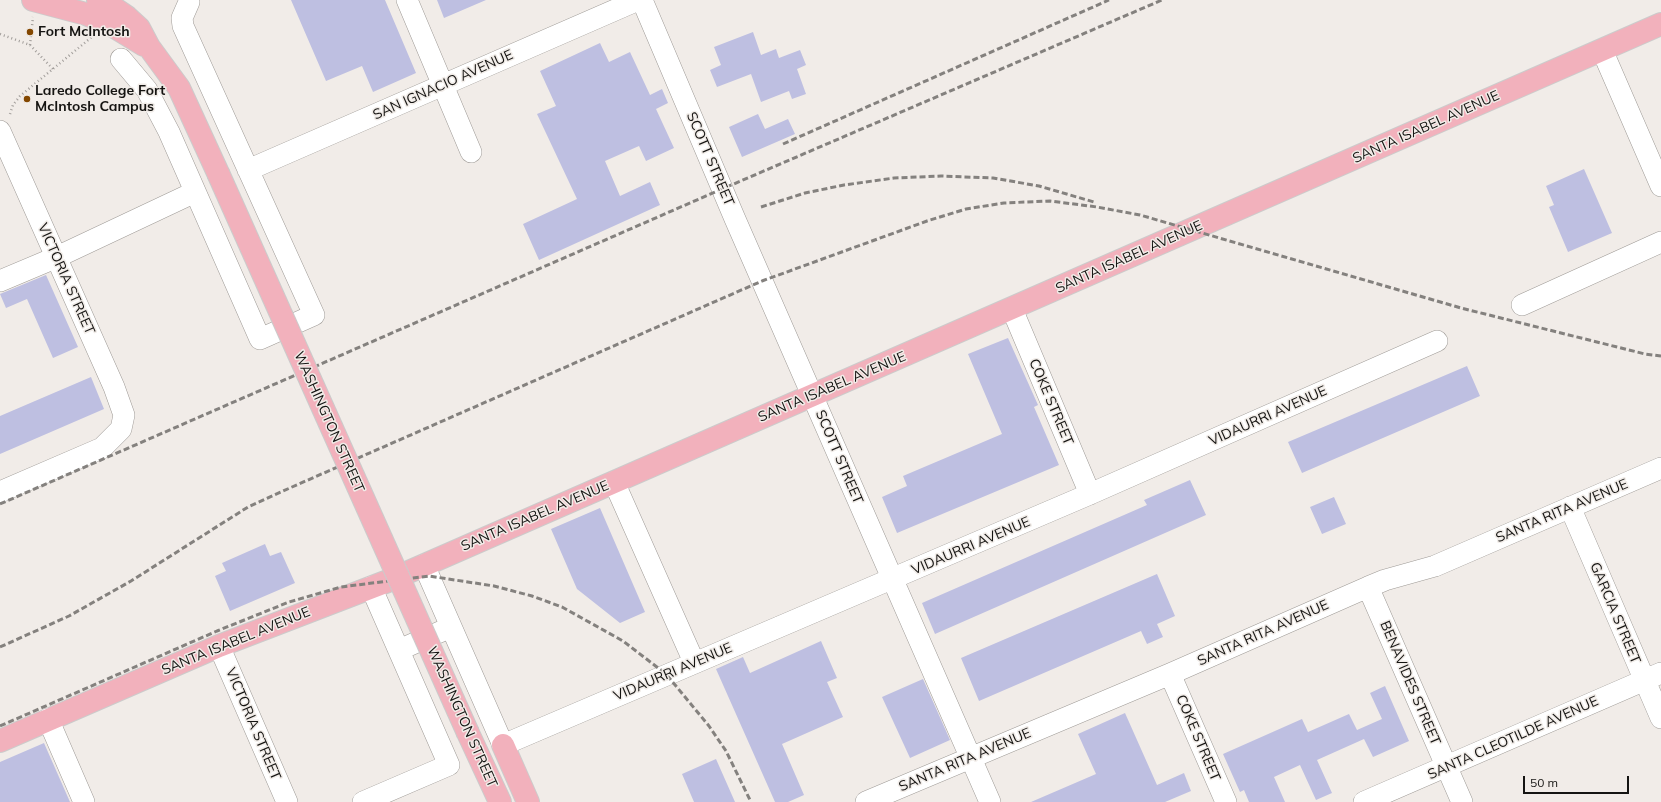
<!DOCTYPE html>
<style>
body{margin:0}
#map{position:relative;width:1661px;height:802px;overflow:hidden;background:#f1ece8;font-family:Mulish,sans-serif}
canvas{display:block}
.scale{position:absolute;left:1523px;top:776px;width:106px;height:18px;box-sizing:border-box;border:2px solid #151412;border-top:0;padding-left:5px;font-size:12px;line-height:14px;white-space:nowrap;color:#151412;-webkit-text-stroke:3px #f1ece8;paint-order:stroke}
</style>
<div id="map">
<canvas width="1661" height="802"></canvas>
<div class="scale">50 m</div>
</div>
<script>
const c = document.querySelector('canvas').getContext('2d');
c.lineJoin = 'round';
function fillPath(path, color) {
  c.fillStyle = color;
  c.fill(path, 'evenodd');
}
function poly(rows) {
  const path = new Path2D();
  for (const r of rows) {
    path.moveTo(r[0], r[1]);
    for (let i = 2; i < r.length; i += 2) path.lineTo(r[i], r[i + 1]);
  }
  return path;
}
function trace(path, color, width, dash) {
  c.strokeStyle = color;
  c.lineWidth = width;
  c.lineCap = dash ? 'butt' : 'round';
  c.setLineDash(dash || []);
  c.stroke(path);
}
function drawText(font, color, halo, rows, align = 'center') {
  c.font = font + ' Mulish,sans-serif';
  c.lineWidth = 3;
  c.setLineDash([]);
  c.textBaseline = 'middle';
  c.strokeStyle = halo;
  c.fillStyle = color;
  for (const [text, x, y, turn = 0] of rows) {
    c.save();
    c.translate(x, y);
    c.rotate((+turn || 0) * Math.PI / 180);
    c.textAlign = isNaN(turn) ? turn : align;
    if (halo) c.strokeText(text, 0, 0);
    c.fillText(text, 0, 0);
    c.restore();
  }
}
fillPath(poly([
 [291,0,385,0,416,73,373,92,362,66,326,81],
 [437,0,486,0,444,18],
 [753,32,761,55,776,49,779,58,800,50,806,65,797,69,806,94,792,99,789,91,761,102,751,74,717,87,710,70,721,65,714,47],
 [600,43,609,62,630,52,650,95,662,89,668,103,656,109,674,148,646,161,639,146,605,161,620,196,650,182,660,205,539,260,523,224,577,199,537,114,556,106,540,71],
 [758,114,765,129,788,119,795,134,742,157,729,127],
 [1584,169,1612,233,1568,252,1549,207,1554,205,1546,186],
 [46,275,78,347,53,358,27,299,6,308,0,294],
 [1008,338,1038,405,1034,407,1059,465,897,533,882,497,907,486,903,476,1002,434,968,354],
 [1467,366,1480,396,1302,473,1288,442],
 [91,377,104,409,0,454,0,416],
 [1190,480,1206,515,935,634,922,603,1147,505,1144,500],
 [1334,497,1346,524,1322,534,1310,507],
 [600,508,645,612,620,623,577,589,551,529],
 [265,544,270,556,281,552,295,583,230,611,215,576,226,571,222,563],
 [1157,574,1175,616,1157,624,1163,637,1147,644,1141,631,979,701,961,658],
 [821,641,837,678,827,682,843,717,782,744,804,795,788,802,775,802,716,669,743,657,750,673],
 [923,679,950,740,910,758,882,697],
 [1385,686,1409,741,1373,757,1364,739,1317,760,1332,793,1316,800,1300,765,1274,777,1285,802,1249,802,1244,790,1240,792,1223,754,1302,719,1308,732,1349,714,1357,730,1382,719,1370,693],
 [1125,713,1157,785,1184,773,1191,791,1165,802,1031,802,1096,774,1078,734],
 [44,743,70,802,0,802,0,762],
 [716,759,735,802,694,802,682,774]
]), '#bebfe1');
const minor = poly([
 [407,0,471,152],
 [642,0,735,219,990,802],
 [1602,50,1661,186],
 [121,59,147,90,169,132,260,339,314,315,183,26,182,18,189,2],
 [0,131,114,387,124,415,121,429,102,448,0,492],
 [248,170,638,0],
 [0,281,57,257,195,192],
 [1522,305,1661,242],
 [1012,309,1090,494],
 [614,482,694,662],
 [1570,507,1661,718],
 [424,565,503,745,1090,494,1437,341],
 [1368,587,1462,802],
 [219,646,287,802],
 [399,650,451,627],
 [1170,674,1226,802],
 [48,719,84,802],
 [363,802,449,765,371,587],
 [866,802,1170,674,1368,587,1385,580,1435,566,1661,468],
 [1364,802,1661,673]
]);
const major = poly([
 [33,0,86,14,113,26,144,45],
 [98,0,111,6,127,17,139,28,149,47,179,88,218,173],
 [468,733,500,802],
 [0,741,219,646,388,581,1661,24],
 [503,745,528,802]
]);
trace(minor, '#9e9a96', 22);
trace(major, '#cccbcb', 24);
trace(poly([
 [0,34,30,45,53,69],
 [30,45,33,17],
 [10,114,13,105,20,96,93,36]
]), '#a19d9a', 2.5, [1, 3]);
trace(minor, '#fff', 21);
trace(major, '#f2b1bc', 22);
trace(poly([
 [783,144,1109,0],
 [761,207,805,193,844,185,894,178,941,176,993,178,1039,186,1094,202],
 [0,504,722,189,1162,0],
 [0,647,69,616,131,581,248,507,292,487,762,281,927,221,966,209,1004,203,1050,201,1097,207,1140,215,1461,308,1645,354,1661,356],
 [0,726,217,631,289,602,341,587,429,576,494,586,532,596,562,607,623,641,666,674,709,726,726,751,751,802]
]), '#84817e', 3, [6, 3]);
const majorBridge = poly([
 [218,173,468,733]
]);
trace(majorBridge, '#cccbcb', 24, []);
trace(majorBridge, '#f2b1bc', 22);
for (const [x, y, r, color] of [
 [30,32,4,"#834700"],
 [27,99,4,"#834700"]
]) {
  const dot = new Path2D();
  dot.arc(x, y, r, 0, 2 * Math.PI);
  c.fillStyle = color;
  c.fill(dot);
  trace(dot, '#f1ece8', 1.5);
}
drawText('bold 14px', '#151412', '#f1ece8', [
 ["Fort McIntosh",38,32],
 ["Laredo College Fort",35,91],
 ["McIntosh Campus",35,107]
], 'left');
drawText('14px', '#151412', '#f1ece8', [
 ["SAN IGNACIO AVENUE",443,85,-24],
 ["SANTA ISABEL AVENUE",1426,127,-24],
 ["SCOTT STREET",710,159,67],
 ["SANTA ISABEL AVENUE",1129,257,-24],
 ["VICTORIA STREET",66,279,66],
 ["SANTA ISABEL AVENUE",832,387,-23],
 ["COKE STREET",1051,402,67],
 ["VIDAURRI AVENUE",1268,416,-24],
 ["WASHINGTON STREET",329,422,66],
 ["SCOTT STREET",839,457,67],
 ["SANTA RITA AVENUE",1562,511,-23],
 ["SANTA ISABEL AVENUE",535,516,-23],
 ["VIDAURRI AVENUE",971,546,-23],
 ["GARCIA STREET",1615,613,67],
 ["SANTA RITA AVENUE",1263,633,-24],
 ["SANTA ISABEL AVENUE",236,641,-22],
 ["VIDAURRI AVENUE",673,672,-23],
 ["BENAVIDES STREET",1410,683,67],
 ["WASHINGTON STREET",462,717,66],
 ["VICTORIA STREET",253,724,67],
 ["COKE STREET",1198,738,67],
 ["SANTA CLEOTILDE AVENUE",1513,738,-24],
 ["SANTA RITA AVENUE",965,760,-23]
]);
</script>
